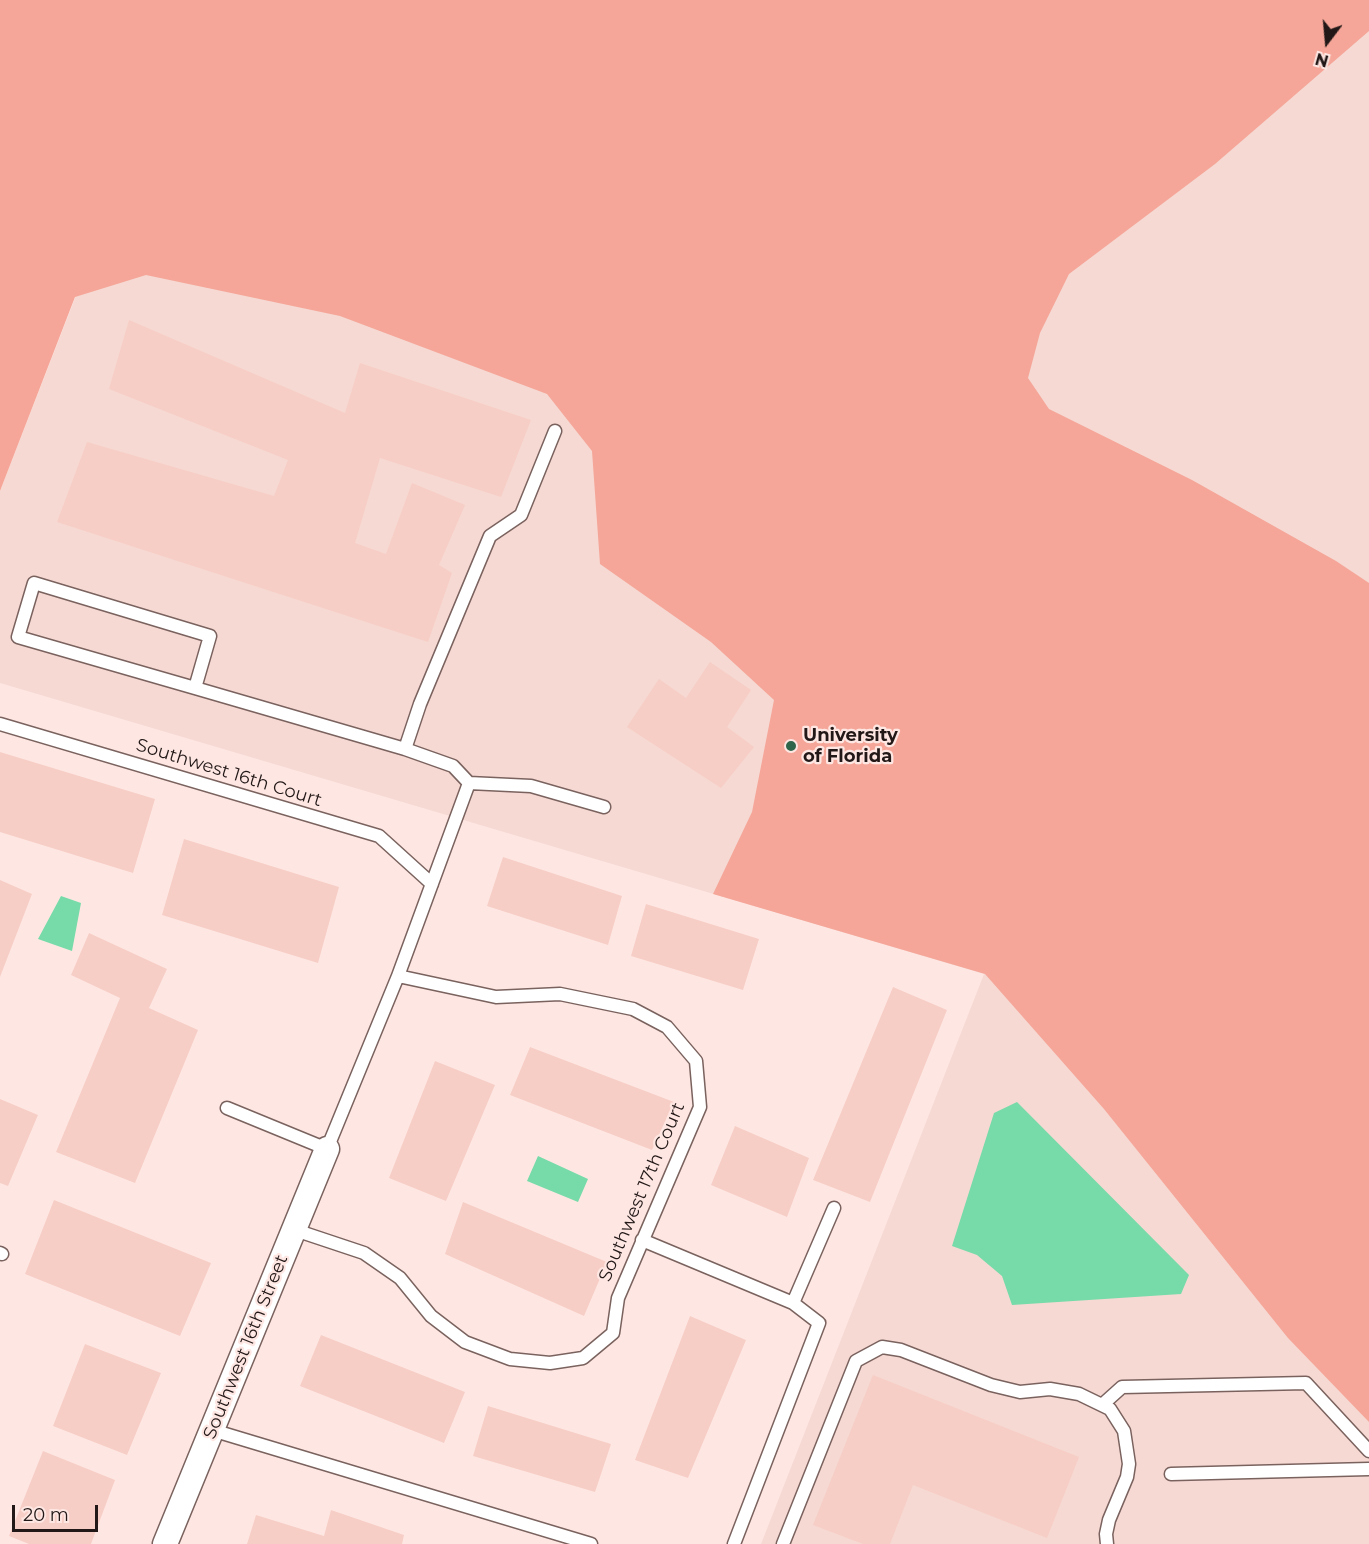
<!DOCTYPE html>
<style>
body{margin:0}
#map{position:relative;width:1369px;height:1544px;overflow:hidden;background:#fee7e3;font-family:Montserrat,sans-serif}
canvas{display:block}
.north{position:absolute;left:1297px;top:12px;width:60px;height:60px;-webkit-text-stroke:4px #fee7e3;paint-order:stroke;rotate:196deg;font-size:16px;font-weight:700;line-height:24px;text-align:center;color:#221817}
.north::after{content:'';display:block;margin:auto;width:21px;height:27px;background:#221817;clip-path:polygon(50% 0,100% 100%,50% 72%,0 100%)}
.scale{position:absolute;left:12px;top:1505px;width:86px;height:27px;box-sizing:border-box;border:3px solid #221817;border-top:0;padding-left:8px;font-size:18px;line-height:21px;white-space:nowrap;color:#221817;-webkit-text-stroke:4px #fee7e3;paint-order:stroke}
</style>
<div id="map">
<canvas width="1369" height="1544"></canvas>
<div class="north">N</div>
<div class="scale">20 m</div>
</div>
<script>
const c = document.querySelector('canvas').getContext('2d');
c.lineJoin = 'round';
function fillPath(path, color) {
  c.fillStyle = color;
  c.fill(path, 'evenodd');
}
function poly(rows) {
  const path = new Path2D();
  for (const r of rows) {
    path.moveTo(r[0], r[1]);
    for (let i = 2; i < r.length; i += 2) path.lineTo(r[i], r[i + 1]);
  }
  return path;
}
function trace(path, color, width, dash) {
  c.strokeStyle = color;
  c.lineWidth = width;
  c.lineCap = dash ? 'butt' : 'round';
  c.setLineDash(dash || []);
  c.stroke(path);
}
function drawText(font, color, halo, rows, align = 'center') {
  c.font = font + ' Montserrat,sans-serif';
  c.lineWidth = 4.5;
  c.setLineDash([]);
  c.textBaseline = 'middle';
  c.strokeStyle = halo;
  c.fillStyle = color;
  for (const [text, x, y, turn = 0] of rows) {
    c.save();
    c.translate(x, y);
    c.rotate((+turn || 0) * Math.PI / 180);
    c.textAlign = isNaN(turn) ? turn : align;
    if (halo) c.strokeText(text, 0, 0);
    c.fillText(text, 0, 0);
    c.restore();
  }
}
fillPath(poly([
 [191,0,1369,0,1369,1544,761,1544,984,974,0,683,0,491]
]), '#f6d9d3');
fillPath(poly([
 [0,0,1369,0,1369,31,1215,164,1069,274,1040,333,1028,378,1049,409,1192,480,1336,561,1369,583,1369,1422,1288,1338,1104,1109,985,974,713,894,752,812,774,700,711,642,600,564,592,451,547,394,340,316,146,275,75,297,0,491]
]), '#f5a698');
fillPath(poly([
 [61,896,81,903,72,951,38,939],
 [1017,1102,1189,1275,1181,1294,1012,1305,1002,1276,977,1255,952,1246,994,1113],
 [538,1156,588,1179,578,1202,527,1181]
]), '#76dba8');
fillPath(poly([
 [129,320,345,413,360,363,531,420,501,497,380,458,355,543,386,554,412,483,465,505,439,565,452,573,428,642,57,522,87,442,274,496,288,460,109,389],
 [710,662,751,690,727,727,754,747,721,788,627,727,659,679,686,698],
 [0,752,155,799,133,873,0,832],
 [184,839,339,887,318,963,162,915],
 [503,857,622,896,608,945,487,906],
 [0,880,32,894,0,977],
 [646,904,759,939,743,990,631,956],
 [89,933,167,969,149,1008,198,1030,135,1183,56,1152,120,998,71,975],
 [893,987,947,1010,870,1202,813,1180],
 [530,1047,674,1102,652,1150,510,1095],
 [435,1061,495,1085,446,1201,389,1178],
 [0,1099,38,1115,8,1186,0,1183],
 [735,1126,809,1158,787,1217,711,1185],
 [54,1200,211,1263,180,1336,25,1274],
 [463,1202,607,1262,584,1316,445,1254],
 [690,1316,746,1340,688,1478,635,1460],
 [321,1335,465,1392,444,1443,300,1386],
 [85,1344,161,1373,127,1455,53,1426],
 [873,1375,1079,1457,1047,1538,913,1485,890,1544,863,1544,813,1525],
 [488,1406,611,1444,595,1492,473,1456],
 [43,1451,115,1480,91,1544,29,1544,9,1536],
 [331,1510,404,1535,402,1544,247,1544,256,1515,324,1536]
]), '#f7cec6');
const lane = poly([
 [195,688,210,636,34,583,18,637,195,688,405,749,453,766,469,783,531,786,604,807],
 [0,724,379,836,432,884],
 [405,749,420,704,490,536,521,515,555,431],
 [398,976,469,783],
 [227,1108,327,1149,398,976,496,997,560,994,633,1009,667,1027,696,1061,700,1107,618,1298,613,1333,583,1358,550,1363,510,1359,465,1342,431,1316,400,1278,364,1253,295,1230],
 [642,1240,793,1303,819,1323,734,1544],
 [0,1253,2,1254],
 [793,1303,834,1208],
 [1102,1405,1122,1387,1306,1383,1369,1451],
 [212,1430,591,1544],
 [1171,1474,1369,1469],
 [783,1544,856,1361,882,1347,901,1350,991,1385,1020,1392,1050,1389,1079,1394,1110,1409,1124,1431,1129,1464,1127,1477,1109,1520,1106,1534,1107,1544]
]);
const street = poly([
 [165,1544,327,1149]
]);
trace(lane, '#7a625e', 15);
trace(street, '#7a625e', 27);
trace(lane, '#fff', 12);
trace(street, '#fff', 24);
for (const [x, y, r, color] of [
 [791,746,6,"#2f654a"]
]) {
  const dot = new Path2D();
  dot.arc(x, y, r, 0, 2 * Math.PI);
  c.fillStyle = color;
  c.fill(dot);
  trace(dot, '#fee7e3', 2);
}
drawText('bold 18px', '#221817', '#fee7e3', [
 ["University",803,736],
 ["of Florida",803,757]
], 'left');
drawText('18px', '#221817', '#fee7e3', [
 ["Southwest 16th Court",229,773,17],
 ["Southwest 17th Court",642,1192,-67],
 ["Southwest 16th Street",246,1347,-68]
]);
</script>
